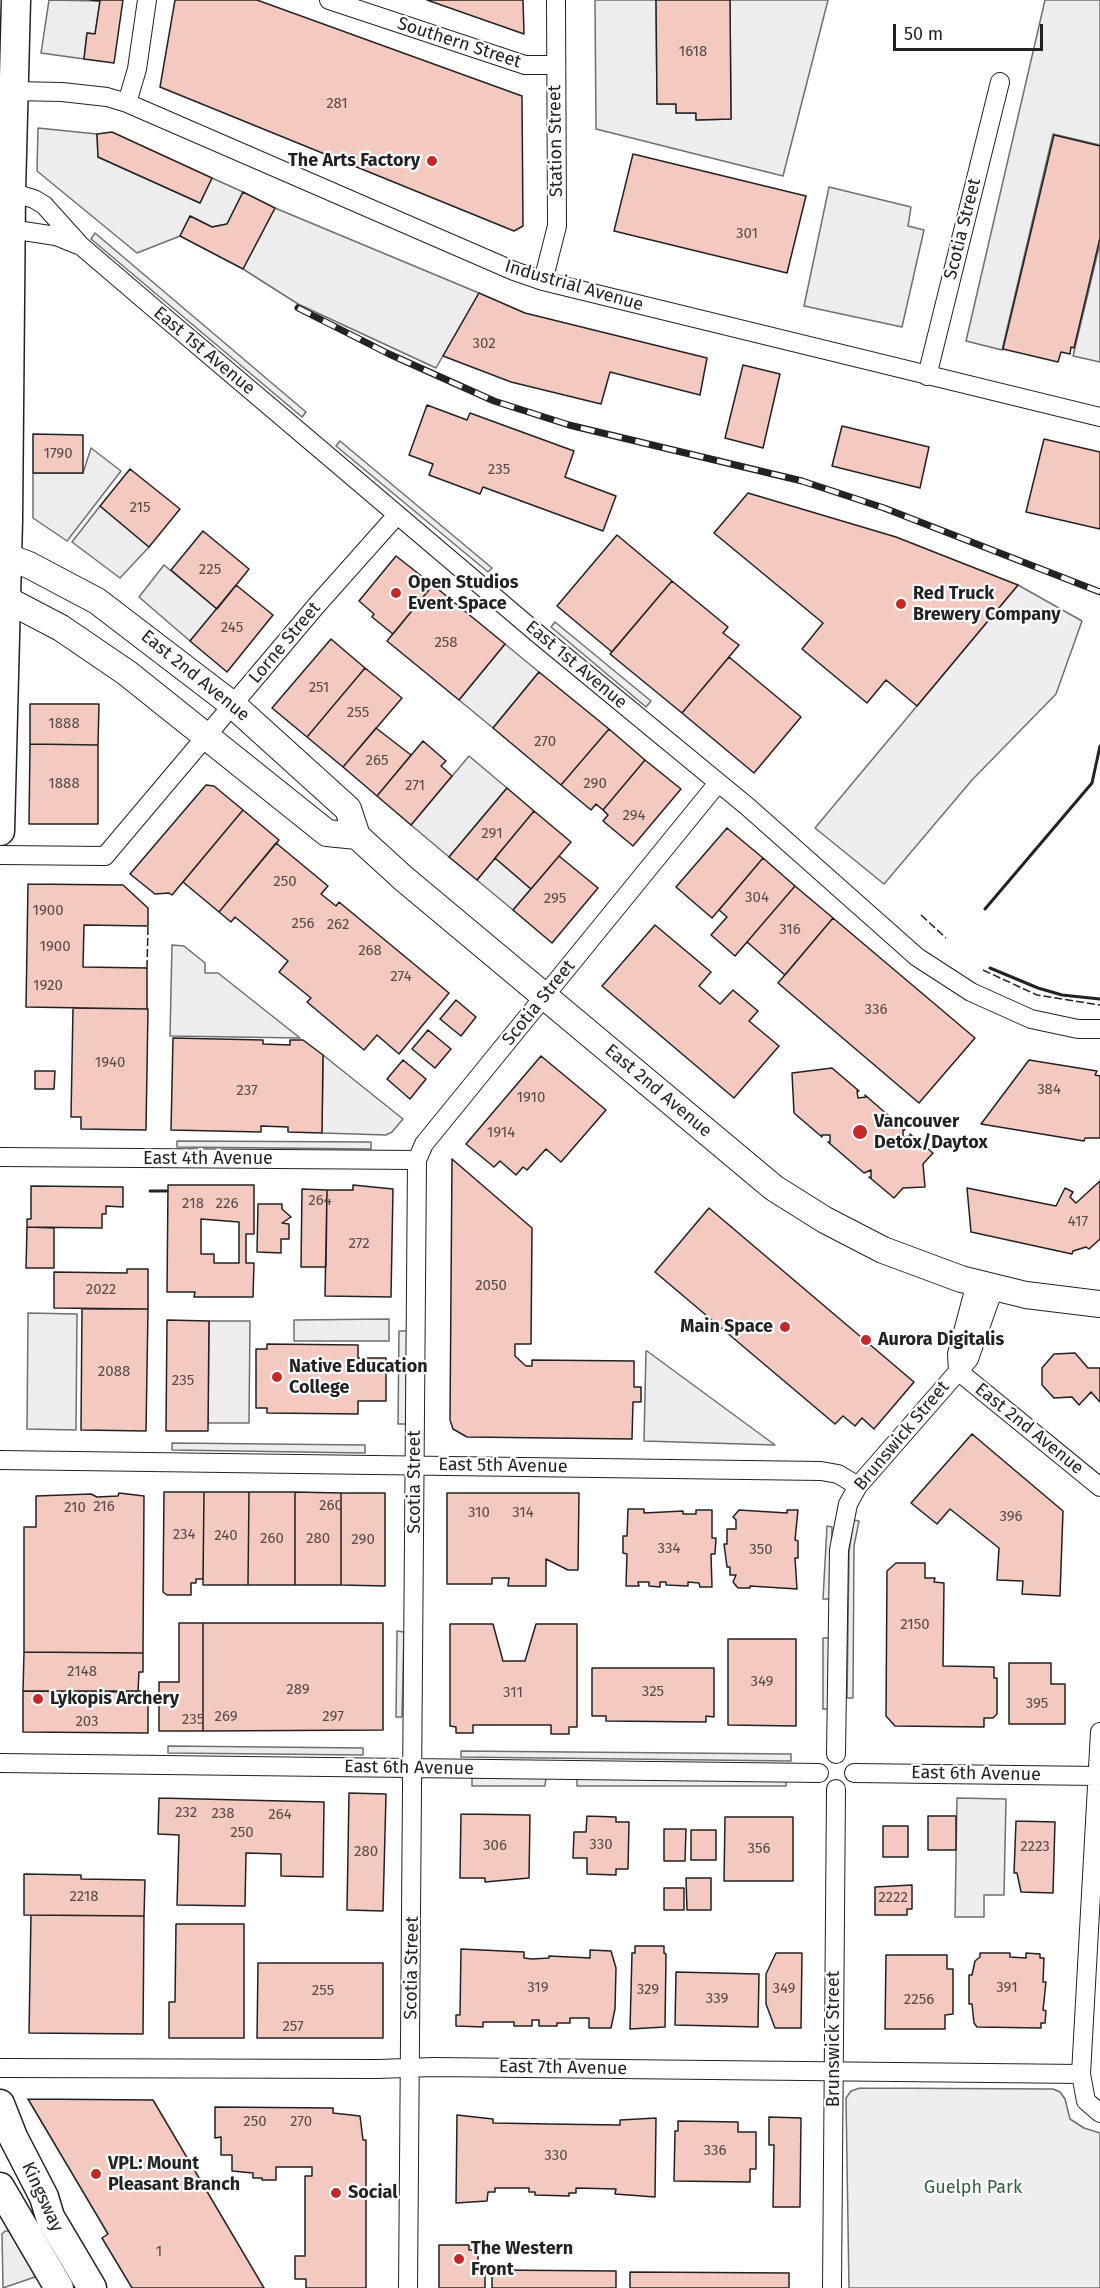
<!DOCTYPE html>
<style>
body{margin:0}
#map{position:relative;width:1100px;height:2288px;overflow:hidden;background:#fff;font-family:"Fira Sans",sans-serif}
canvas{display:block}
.scale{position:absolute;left:893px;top:24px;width:150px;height:27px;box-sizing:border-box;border:3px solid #222;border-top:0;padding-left:8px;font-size:18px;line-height:21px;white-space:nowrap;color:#222;-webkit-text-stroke:4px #fff;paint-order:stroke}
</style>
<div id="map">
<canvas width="1100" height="2288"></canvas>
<div class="scale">50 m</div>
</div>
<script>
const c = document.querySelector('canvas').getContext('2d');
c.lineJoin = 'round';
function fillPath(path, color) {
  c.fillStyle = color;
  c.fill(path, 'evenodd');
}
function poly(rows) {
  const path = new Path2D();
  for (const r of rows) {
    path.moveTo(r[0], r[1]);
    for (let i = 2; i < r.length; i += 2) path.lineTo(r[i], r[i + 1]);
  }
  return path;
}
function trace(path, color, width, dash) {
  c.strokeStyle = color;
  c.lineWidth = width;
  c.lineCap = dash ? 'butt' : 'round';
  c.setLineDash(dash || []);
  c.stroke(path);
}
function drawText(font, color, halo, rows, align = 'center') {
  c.font = font + ' "Fira Sans",sans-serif';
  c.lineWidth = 4.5;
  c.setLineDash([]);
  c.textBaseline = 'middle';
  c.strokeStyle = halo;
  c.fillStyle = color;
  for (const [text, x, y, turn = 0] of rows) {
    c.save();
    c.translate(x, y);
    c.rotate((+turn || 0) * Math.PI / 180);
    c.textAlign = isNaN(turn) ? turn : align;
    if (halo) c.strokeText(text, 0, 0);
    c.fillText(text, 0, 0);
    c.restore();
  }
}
const green = poly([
 [1018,585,1082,621,1056,694,972,780,884,884,815,828,1018,585],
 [323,1055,403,1119,392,1132,386,1135,322,1133,323,1055],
 [646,1351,647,1351,775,1445,644,1441,646,1351],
 [957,1798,1006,1799,1004,1895,984,1895,984,1917,955,1917,957,1798],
 [860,2088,1053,2089,1060,2092,1065,2099,1070,2119,1084,2128,1100,2133,1100,2288,849,2288,846,2098,851,2091,860,2088]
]);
fillPath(green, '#eee');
trace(green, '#6f6f6f', 1.5);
const parking = poly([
 [49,0,100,1,95,34,87,33,84,59,41,53,49,0],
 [595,0,656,0,657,104,676,104,676,113,696,113,696,120,731,119,730,0,828,0,783,176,596,129,595,0],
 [1045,0,1100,0,1100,145,1053,134,1002,350,966,341,1045,0],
 [38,128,97,134,98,157,200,203,212,178,243,192,227,224,212,227,190,216,180,236,137,253,37,171,38,128],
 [829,187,911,207,908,226,924,230,902,327,804,306,829,187],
 [275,208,479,293,436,368,298,304,243,269,275,208],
 [95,233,306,412,302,417,91,239,95,233],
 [1100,243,1100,362,1073,356,1100,243],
 [340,441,492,568,488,572,336,446,340,441],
 [91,448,121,471,67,541,33,518,33,473,83,473,91,448],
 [100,506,149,547,120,578,72,542,100,506],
 [164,565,217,609,190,641,139,597,164,565],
 [555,622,651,701,646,707,551,627,555,622],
 [505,644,539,672,493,728,459,700,505,644],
 [469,756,507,788,449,857,411,825,469,756],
 [495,858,531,889,513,910,477,880,495,858],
 [172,945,184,946,205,963,205,973,218,973,300,1038,170,1036,172,945],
 [177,1141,371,1142,371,1149,177,1147,177,1141],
 [28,1313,77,1314,76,1430,27,1429,28,1313],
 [389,1319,389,1341,294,1341,294,1320,389,1319],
 [209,1321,250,1321,249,1423,208,1423,209,1321],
 [399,1331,407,1331,406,1424,398,1424,399,1331],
 [172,1443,365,1445,365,1453,172,1450,172,1443],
 [854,1520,859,1521,854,1546,853,1698,847,1698,849,1551,854,1520],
 [827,1526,832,1527,830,1599,823,1599,827,1526],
 [397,1631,404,1632,402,1717,396,1717,397,1631],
 [823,1638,829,1638,828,1709,823,1709,823,1638],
 [168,1746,363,1748,363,1755,168,1753,168,1746],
 [461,1751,791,1754,791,1761,461,1757,461,1751],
 [472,1778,546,1778,545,1786,472,1786,472,1778],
 [577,1779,786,1779,786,1786,577,1786,577,1779],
 [5,2231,10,2231,32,2267,35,2277,3,2288,2,2234,5,2231]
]);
fillPath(parking, '#ededed');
trace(parking, '#6f6f6f', 1.5);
const building = poly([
 [90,0,123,0,114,63,84,59,87,33,95,34,100,1,90,0],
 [175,0,257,0,522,96,523,226,514,231,160,87,175,0],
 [427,0,523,0,524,34,427,0],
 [656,0,730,0,731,119,696,120,696,113,676,113,676,104,657,104,656,0],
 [112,132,212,178,200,203,98,157,97,134,112,132],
 [1054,135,1100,146,1100,238,1074,348,1071,347,1070,354,1061,352,1058,362,1003,349,1054,135],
 [633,154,806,196,787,273,614,231,633,154],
 [243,192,275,208,243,269,180,236,190,216,212,227,227,224,243,192],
 [479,293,525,313,707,358,700,395,610,372,601,404,511,382,443,356,479,293],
 [743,365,780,374,763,448,725,438,743,365],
 [427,405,467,420,470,413,574,451,565,477,616,496,603,531,483,487,480,494,429,475,433,464,409,455,427,405],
 [842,426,929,447,920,488,832,466,842,426],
 [33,434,83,435,83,473,33,473,33,434],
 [1044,439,1100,452,1100,529,1026,512,1044,439],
 [130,469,180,509,149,547,100,506,130,469],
 [748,493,896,537,1018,585,917,706,886,680,867,703,802,649,823,623,714,533,748,493],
 [203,531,249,569,217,609,171,570,203,531],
 [617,535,672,581,612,652,557,606,617,535],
 [396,556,433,585,393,634,372,617,374,614,359,601,396,556],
 [672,581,728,627,723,633,739,645,682,713,610,654,672,581],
 [236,585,273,615,227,672,190,641,236,585],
 [433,585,505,644,459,700,387,641,433,585],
 [331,639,365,668,307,737,272,708,331,639],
 [729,657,801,717,754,773,682,713,729,657],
 [365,668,402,698,343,767,307,737,365,668],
 [539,672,609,729,561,785,493,728,539,672],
 [30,704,99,704,98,745,30,744,30,704],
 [376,728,411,755,377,796,343,767,376,728],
 [609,729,645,760,603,810,596,804,591,810,561,785,609,729],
 [423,741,446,761,441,766,452,776,411,825,377,796,423,741],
 [30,744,98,745,98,824,29,824,30,744],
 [645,760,681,789,633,846,603,821,608,815,603,810,645,760],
 [206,785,214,786,243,810,172,895,169,893,155,894,130,874,206,785],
 [507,788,534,811,477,880,449,857,507,788],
 [243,810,279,840,219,912,183,882,243,810],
 [534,811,571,842,531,889,495,858,534,811],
 [727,828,763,858,712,918,676,887,727,828],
 [276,843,328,886,321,894,336,906,339,902,449,993,399,1054,377,1035,364,1050,307,1002,311,998,279,972,288,961,235,917,231,922,219,912,276,843],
 [559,856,598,888,552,943,513,910,559,856],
 [763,858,795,886,735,956,711,935,727,917,719,910,763,858],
 [28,884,123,885,148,908,148,926,84,925,83,967,147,968,147,1009,26,1007,28,884],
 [795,886,833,918,785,975,747,942,795,886],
 [833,918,975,1038,919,1103,778,983,833,918],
 [655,925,711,972,699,986,720,1004,733,990,758,1011,749,1021,779,1046,734,1098,602,986,655,925],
 [456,1000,476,1017,461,1036,440,1019,456,1000],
 [73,1008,148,1009,146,1130,81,1129,81,1117,71,1117,73,1008],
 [428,1030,451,1049,435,1068,412,1049,428,1030],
 [173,1038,263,1040,263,1044,290,1045,290,1040,303,1040,323,1055,322,1133,288,1132,288,1127,261,1126,261,1132,171,1130,173,1038],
 [541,1056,606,1110,561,1162,546,1149,527,1170,523,1167,516,1175,500,1161,494,1167,466,1144,541,1056],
 [403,1060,426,1079,410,1099,387,1079,403,1060],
 [1029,1060,1097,1071,1095,1075,1100,1076,1100,1138,1085,1138,1084,1141,981,1124,1029,1060],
 [832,1068,859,1091,857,1091,858,1098,866,1097,865,1095,905,1130,903,1129,903,1137,911,1136,910,1134,933,1153,923,1164,925,1187,903,1188,894,1198,869,1177,871,1178,871,1170,864,1173,828,1142,830,1142,830,1135,822,1135,822,1137,794,1113,792,1073,832,1068],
 [35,1071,55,1071,54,1089,35,1089,35,1071],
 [452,1159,532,1228,531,1344,515,1344,515,1356,526,1366,532,1366,532,1360,634,1361,634,1387,641,1387,641,1402,633,1402,632,1439,467,1437,453,1429,450,1420,452,1159],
 [1100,1181,1100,1239,1089,1249,1086,1247,1073,1251,1072,1254,971,1232,967,1188,1056,1206,1065,1188,1073,1192,1070,1197,1076,1203,1100,1181],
 [168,1185,254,1185,254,1234,246,1234,246,1263,254,1263,253,1297,194,1297,195,1292,167,1292,168,1185],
 [201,1219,239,1222,239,1263,214,1263,214,1254,201,1254,201,1219],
 [353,1185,393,1189,391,1297,325,1296,327,1190,353,1190,353,1185],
 [31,1186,123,1187,123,1207,106,1206,106,1214,102,1214,102,1228,27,1227,27,1219,31,1219,31,1186],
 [302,1189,327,1190,326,1267,301,1267,302,1189],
 [258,1204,282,1204,282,1209,291,1217,282,1223,289,1224,289,1239,281,1239,281,1253,257,1252,258,1204],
 [709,1208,914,1382,874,1429,862,1418,855,1426,843,1416,835,1424,655,1272,709,1208],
 [27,1227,54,1228,54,1268,26,1268,27,1227],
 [127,1269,148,1269,148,1309,54,1308,54,1272,127,1273,127,1269],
 [82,1309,148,1309,146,1431,81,1430,82,1309],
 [167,1320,209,1321,208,1431,166,1431,167,1320],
 [267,1344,358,1345,358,1358,386,1358,386,1401,358,1401,358,1414,267,1413,267,1408,256,1408,256,1349,267,1349,267,1344],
 [1075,1353,1088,1368,1100,1368,1100,1402,1091,1392,1079,1405,1072,1397,1054,1398,1042,1385,1042,1368,1054,1354,1075,1353],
 [972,1434,1063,1511,1060,1596,1022,1594,1023,1581,997,1580,999,1548,950,1509,937,1524,911,1503,972,1434],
 [164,1492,204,1492,203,1579,196,1579,196,1583,191,1583,191,1595,167,1595,163,1592,164,1492],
 [204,1492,249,1492,248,1585,203,1585,204,1492],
 [249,1492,295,1492,295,1585,248,1585,249,1492],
 [295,1492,341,1493,341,1585,295,1585,295,1492],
 [119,1493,144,1496,143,1653,24,1652,24,1527,36,1527,36,1496,91,1494,97,1497,118,1496,119,1493],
 [341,1493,385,1493,385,1586,341,1585,341,1493],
 [447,1493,579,1493,578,1570,568,1570,546,1559,546,1586,508,1586,509,1578,492,1578,492,1584,447,1584,447,1493],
 [628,1509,644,1509,644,1513,683,1511,683,1514,696,1514,696,1510,712,1510,712,1538,716,1538,715,1554,711,1554,712,1587,700,1587,699,1583,688,1582,688,1586,666,1585,666,1582,660,1582,660,1587,649,1586,649,1582,638,1582,639,1586,626,1586,627,1554,623,1553,623,1536,627,1536,628,1509],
 [739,1510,787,1513,787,1510,798,1510,795,1540,798,1541,798,1558,795,1558,797,1589,750,1586,750,1588,738,1588,733,1582,736,1575,730,1575,730,1567,727,1567,724,1544,727,1544,727,1529,736,1529,736,1520,733,1517,739,1510],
 [896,1563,925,1563,925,1578,935,1578,934,1582,944,1583,943,1666,994,1667,994,1678,997,1678,997,1714,993,1718,984,1718,984,1727,895,1726,886,1716,887,1571,896,1563],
 [179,1623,203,1623,203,1731,159,1731,159,1682,179,1682,179,1623],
 [203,1623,383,1623,383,1730,203,1731,203,1623],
 [450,1624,493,1624,503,1661,525,1661,536,1624,577,1624,577,1727,569,1727,569,1734,551,1734,551,1725,473,1725,473,1733,456,1733,456,1727,450,1726,450,1624],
 [728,1639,796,1639,796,1726,728,1725,728,1639],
 [24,1652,143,1653,143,1672,139,1672,138,1692,23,1691,24,1652],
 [1009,1663,1051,1663,1051,1684,1065,1684,1065,1724,1009,1724,1009,1663],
 [592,1668,714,1668,714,1717,706,1716,706,1722,606,1721,606,1716,592,1716,592,1668],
 [23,1691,148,1691,148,1733,23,1732,23,1691],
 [349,1793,386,1794,383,1911,347,1910,349,1793],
 [159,1798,324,1802,323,1877,281,1876,281,1854,246,1853,245,1906,177,1905,179,1835,158,1834,159,1798],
 [461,1814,530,1815,529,1878,485,1882,485,1878,460,1878,461,1814],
 [587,1816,616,1817,616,1822,629,1822,628,1869,616,1869,616,1875,587,1874,587,1858,573,1858,574,1832,586,1832,587,1816],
 [928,1816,956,1816,956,1850,928,1850,928,1816],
 [725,1817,793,1817,793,1881,724,1881,725,1817],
 [1016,1821,1055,1822,1053,1893,1021,1892,1017,1873,1014,1873,1016,1821],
 [883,1826,908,1826,908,1857,883,1857,883,1826],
 [664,1829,686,1829,685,1861,664,1861,664,1829],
 [691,1830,716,1830,716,1860,691,1860,691,1830],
 [24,1874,81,1875,81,1879,145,1880,144,1916,24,1915,24,1874],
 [686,1878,711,1878,711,1910,687,1910,686,1878],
 [912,1885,912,1909,907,1909,907,1915,875,1915,875,1887,912,1885],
 [664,1888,684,1888,684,1910,664,1910,664,1888],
 [31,1915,144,1916,143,2034,29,2033,31,1915],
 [176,1924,244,1924,244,2038,169,2038,169,2002,175,2002,176,1924],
 [635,1946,664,1946,664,1953,666,1954,665,2027,630,2029,632,1953,635,1953,635,1946],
 [461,1949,524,1952,524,1958,532,1959,549,1958,549,1956,590,1958,590,1950,611,1951,616,1968,615,2009,611,2028,589,2028,589,2018,570,2018,570,2023,557,2023,557,2026,539,2026,539,2020,532,2020,532,2026,514,2026,514,2022,483,2022,483,2027,456,2026,456,2015,460,2015,461,1949],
 [776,1953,802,1953,801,2028,775,2028,766,2004,766,1974,776,1953],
 [980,1953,1010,1953,1010,1957,1026,1958,1026,1953,1040,1954,1040,1958,1044,1958,1043,1982,1046,1982,1043,2010,1046,2011,1045,2023,1041,2023,1041,2028,977,2027,974,2023,972,2004,969,2004,969,1975,972,1975,975,1961,980,1957,980,1953],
 [886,1955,947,1955,947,1969,953,1969,953,2014,945,2015,945,2029,885,2029,886,1955],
 [258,1963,383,1963,383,2038,257,2038,258,1963],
 [676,1972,759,1974,758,2027,675,2025,676,1972],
 [28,2099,153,2100,264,2288,132,2288,102,2238,108,2234,28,2099],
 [215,2107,333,2108,333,2113,360,2116,363,2140,366,2140,366,2288,306,2288,306,2279,295,2279,295,2256,305,2256,305,2176,312,2176,312,2167,276,2167,276,2180,262,2180,262,2178,253,2178,253,2173,232,2171,232,2155,221,2155,221,2137,215,2138,215,2107],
 [457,2115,493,2119,493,2123,549,2124,620,2125,620,2120,656,2118,655,2197,615,2194,616,2189,576,2188,576,2193,569,2193,569,2196,535,2195,535,2192,529,2192,529,2188,495,2188,495,2192,488,2192,487,2201,456,2203,457,2115],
 [769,2117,801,2118,800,2207,773,2207,774,2145,769,2145,769,2117],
 [678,2121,738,2122,738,2132,756,2132,756,2169,750,2169,750,2182,674,2181,675,2131,678,2131,678,2121],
 [439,2245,469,2245,469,2250,478,2250,478,2268,485,2268,485,2288,439,2288,439,2245],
 [492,2270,616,2271,616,2288,492,2288,492,2270],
 [630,2272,789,2273,789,2288,630,2288,630,2272]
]);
fillPath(building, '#f3c9c0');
trace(building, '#222', 1.5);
const minor = poly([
 [329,0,525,65,555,65],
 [6,95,12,91,62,92,107,97,127,103,514,271,543,281,1100,417],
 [127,103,137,69,147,0],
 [11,192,34,199,44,205,80,245,156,310,538,634,748,807,917,957,971,992,1031,1019,1078,1029,1100,1029],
 [10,229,56,236,78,245],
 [543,281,557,226,556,0],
 [927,376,1000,82],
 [0,855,105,856,316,606,397,515],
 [0,1157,417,1160],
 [958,1371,1100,1487],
 [958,1371,957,1354,976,1283],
 [0,1460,821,1471,838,1474,858,1486],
 [836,1754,839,1550,848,1504,858,1486,969,1359,994,1288],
 [0,1763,819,1773],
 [854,1773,1098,1776],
 [0,2068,378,2069,433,2067,1081,2074,1086,2101,1100,2113],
 [1081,2074,1100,1732],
 [408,2288,417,1160,424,1144,718,783],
 [832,2288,836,1789]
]);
const secondary = poly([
 [0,554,29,565,97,601,233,705,348,809,357,836,403,878,774,1188,825,1220,883,1250,961,1279,1026,1295,1100,1304],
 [0,596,61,628,127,673,327,833,357,836]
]);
const primary = poly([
 [0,831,8,520,11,192,16,0],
 [0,2104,13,2137,44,2197,50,2217,92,2288],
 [0,2187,59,2288]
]);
trace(minor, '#222', 20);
trace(secondary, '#222', 28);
trace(primary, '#222', 31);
trace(minor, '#fff', 18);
trace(secondary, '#fff', 26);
trace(primary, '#fff', 28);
const rail = poly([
 [298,308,389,354,494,401,569,425,802,481,884,508,1100,592]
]);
trace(rail, '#222', 7);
trace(rail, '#fff', 4.5, [14]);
trace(poly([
 [921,915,946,938],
 [147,968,148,926],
 [983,970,1037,995,1100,1005]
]), '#222', 1.5, [8, 3]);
trace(poly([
 [985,909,1092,783,1100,746],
 [990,968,1038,988,1062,995,1100,999],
 [150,1191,167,1191]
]), '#222', 3);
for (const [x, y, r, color] of [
 [432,161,6,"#c62828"],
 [396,593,6,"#c62828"],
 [901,604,6,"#c62828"],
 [860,1132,8,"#c62828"],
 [785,1327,6,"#c62828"],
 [866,1340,6,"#c62828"],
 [277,1377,6,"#c62828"],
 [38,1699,6,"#c62828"],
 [96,2174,6,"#c62828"],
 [336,2193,6,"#c62828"],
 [459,2259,6,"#c62828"]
]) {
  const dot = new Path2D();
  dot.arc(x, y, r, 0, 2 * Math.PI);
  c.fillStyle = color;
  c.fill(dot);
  trace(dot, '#fff', 2);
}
drawText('15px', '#564c4a', null, [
 ["1618",693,52],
 ["281",337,104],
 ["301",747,234],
 ["302",484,344],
 ["1790",58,454],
 ["235",499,470],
 ["215",140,508],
 ["225",210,570],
 ["245",232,628],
 ["258",446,643],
 ["251",319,688],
 ["255",358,713],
 ["1888",64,724],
 ["270",545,742],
 ["265",377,761],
 ["1888",64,784],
 ["290",595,784],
 ["271",415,786],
 ["294",634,816],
 ["291",492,834],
 ["250",285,882],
 ["304",757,898],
 ["295",555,899],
 ["1900",48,911],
 ["256",303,924],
 ["262",338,925],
 ["316",790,930],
 ["1900",55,947],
 ["268",370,951],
 ["274",401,977],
 ["1920",48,986],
 ["336",876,1010],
 ["1940",110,1063],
 ["384",1049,1090],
 ["237",247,1091],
 ["1910",531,1098],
 ["1914",501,1133],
 ["264",320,1201],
 ["218",193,1204],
 ["226",227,1204],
 ["417",1078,1222],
 ["272",359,1244],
 ["2050",491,1286],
 ["2022",101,1290],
 ["2088",114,1372],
 ["235",183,1381],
 ["260",331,1506],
 ["216",104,1507],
 ["210",75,1508],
 ["310",479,1513],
 ["314",523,1513],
 ["396",1011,1517],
 ["234",184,1535],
 ["240",226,1536],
 ["260",272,1539],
 ["280",318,1539],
 ["290",363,1540],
 ["334",669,1549],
 ["350",761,1550],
 ["2150",915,1625],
 ["2148",82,1672],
 ["349",762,1682],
 ["289",298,1690],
 ["325",653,1692],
 ["311",513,1693],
 ["395",1037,1704],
 ["269",226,1717],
 ["297",333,1717],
 ["235",193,1720],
 ["203",87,1722],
 ["232",186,1813],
 ["238",223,1814],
 ["264",280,1815],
 ["250",242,1833],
 ["330",601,1845],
 ["306",495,1846],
 ["2223",1035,1847],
 ["356",759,1849],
 ["280",366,1852],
 ["2218",84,1897],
 ["2222",893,1898],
 ["319",538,1988],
 ["391",1007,1988],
 ["349",784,1989],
 ["329",648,1990],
 ["255",323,1991],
 ["339",717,1999],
 ["2256",919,2000],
 ["257",293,2027],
 ["250",255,2122],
 ["270",301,2122],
 ["336",715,2151],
 ["330",556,2156],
 ["1",159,2252]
]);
drawText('18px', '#222', '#fff', [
 ["Southern Street",459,43,18],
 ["Station Street",556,141,-91],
 ["Scotia Street",963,229,-76],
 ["Industrial Avenue",574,286,16],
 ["East 1st Avenue",204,351,40],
 ["Lorne Street",285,643,-50],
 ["East 1st Avenue",576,665,40],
 ["East 2nd Avenue",195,676,39],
 ["Scotia Street",539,1003,-51],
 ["East 2nd Avenue",658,1091,40],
 ["East 4th Avenue",208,1159],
 ["East 2nd Avenue",1029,1429,39],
 ["Brunswick Street",902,1436,-50],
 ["East 5th Avenue",503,1466,1],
 ["Scotia Street",415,1482,-90],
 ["East 6th Avenue",409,1768,1],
 ["East 6th Avenue",976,1774,1],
 ["Scotia Street",412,1968,-89],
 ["Brunswick Street",834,2039,-90],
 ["East 7th Avenue",563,2068,1],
 ["Kingsway",42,2197,65]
]);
drawText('bold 18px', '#222', '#fff', [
 ["The Arts Factory",420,161,"right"],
 ["Open Studios",408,583],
 ["Event Space",408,604],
 ["Red Truck",913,594],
 ["Brewery Company",913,615],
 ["Vancouver",874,1122],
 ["Detox/Daytox",874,1143],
 ["Main Space",773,1327,"right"],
 ["Aurora Digitalis",878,1340],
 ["Native Education",289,1367],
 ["College",289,1388],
 ["Lykopis Archery",50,1699],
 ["VPL: Mount",108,2164],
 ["Pleasant Branch",108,2185],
 ["Social",348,2193],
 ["The Western",471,2249],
 ["Front",471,2270]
], 'left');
drawText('18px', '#2f5e38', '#fff', [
 ["Guelph Park",973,2188]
]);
</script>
